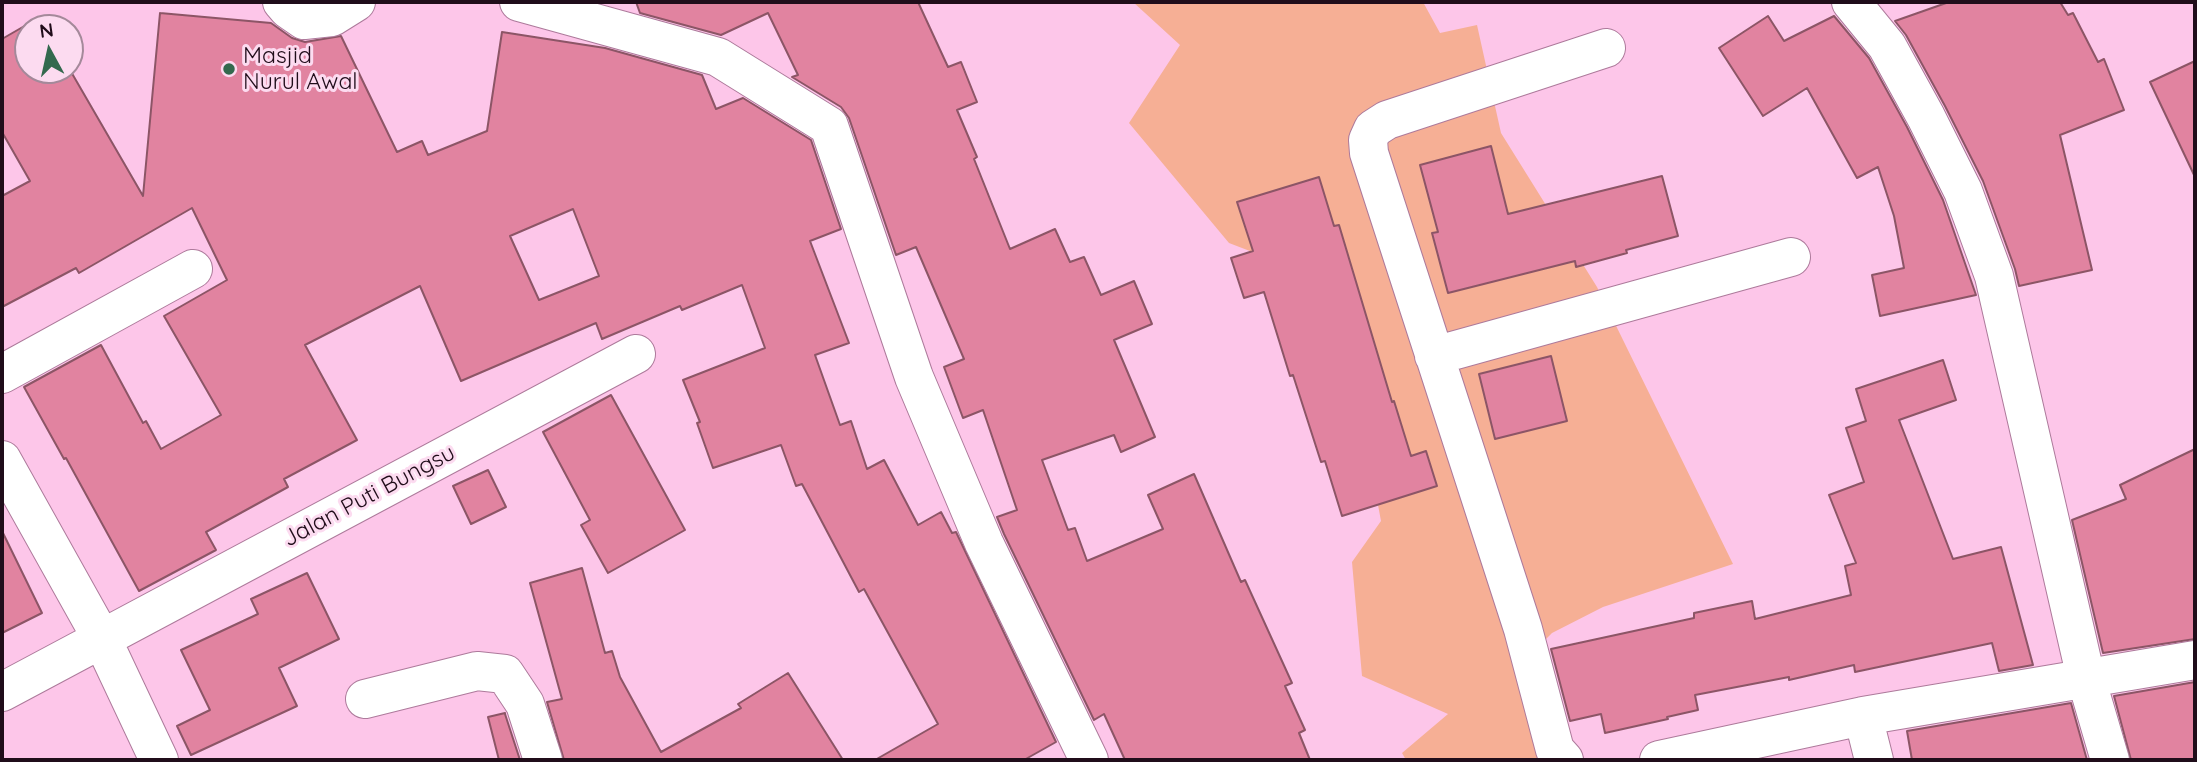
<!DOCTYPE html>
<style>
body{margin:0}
#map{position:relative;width:2197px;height:762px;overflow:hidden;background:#fdc6e9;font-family:Quicksand,sans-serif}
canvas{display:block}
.frame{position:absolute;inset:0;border:4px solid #200d1a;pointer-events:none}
.north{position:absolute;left:14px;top:14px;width:70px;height:70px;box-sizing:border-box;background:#fcdbf0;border:2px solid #a4899a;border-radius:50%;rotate:352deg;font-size:19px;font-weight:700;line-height:28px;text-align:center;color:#200d1a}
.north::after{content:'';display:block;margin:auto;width:24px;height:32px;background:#33694e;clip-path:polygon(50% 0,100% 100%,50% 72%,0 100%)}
</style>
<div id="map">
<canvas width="2197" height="762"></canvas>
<div class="frame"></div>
<div class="north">N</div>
</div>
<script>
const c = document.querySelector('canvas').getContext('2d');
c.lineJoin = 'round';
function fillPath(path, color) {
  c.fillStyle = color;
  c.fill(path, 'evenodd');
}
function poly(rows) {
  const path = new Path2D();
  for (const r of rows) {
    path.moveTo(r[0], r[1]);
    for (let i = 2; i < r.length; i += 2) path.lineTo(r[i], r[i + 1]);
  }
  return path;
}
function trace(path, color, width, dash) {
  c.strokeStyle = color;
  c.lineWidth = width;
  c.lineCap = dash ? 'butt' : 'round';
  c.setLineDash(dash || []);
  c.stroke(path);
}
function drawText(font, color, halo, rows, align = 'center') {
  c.font = font + ' Quicksand,sans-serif';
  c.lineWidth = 6;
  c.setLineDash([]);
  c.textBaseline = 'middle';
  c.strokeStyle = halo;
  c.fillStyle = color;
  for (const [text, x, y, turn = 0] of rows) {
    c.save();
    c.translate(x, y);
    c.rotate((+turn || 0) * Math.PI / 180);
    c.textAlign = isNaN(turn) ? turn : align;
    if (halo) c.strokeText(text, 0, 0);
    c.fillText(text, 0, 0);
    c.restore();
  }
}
fillPath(poly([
 [1133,2,1423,2,1440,33,1477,25,1501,133,1597,287,1733,564,1603,607,1552,633,1545,640,1563,725,1581,760,1406,760,1402,753,1448,714,1362,676,1352,562,1381,521,1367,446,1328,281,1229,243,1129,123,1180,45]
]), '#f6af95');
const building = poly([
 [636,2,918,2,948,67,961,62,977,102,957,110,977,157,974,159,1010,249,1055,229,1070,262,1084,257,1101,295,1134,281,1152,324,1114,340,1155,437,1121,452,1114,435,1042,460,1068,530,1075,528,1087,561,1163,529,1148,495,1194,474,1241,582,1245,580,1292,683,1285,686,1305,730,1299,733,1310,760,1125,760,1104,714,1094,720,1004,534,997,517,1017,510,983,410,963,418,944,367,964,359,916,247,896,255,849,118,841,107,792,77,798,75,768,13,721,35,640,13,636,2],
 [1949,2,2060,2,2068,15,2073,13,2098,62,2104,59,2124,110,2060,135,2092,270,2019,286,2015,269,1983,181,1945,106,1906,35,1895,21,1949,2],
 [160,13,271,23,292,38,305,42,341,36,397,152,422,141,428,155,487,131,502,32,605,48,702,75,716,109,743,98,811,140,841,229,810,241,849,343,815,355,840,425,851,421,867,469,884,460,918,525,941,512,952,533,956,532,1056,742,1024,760,875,760,938,724,864,589,859,592,802,484,796,486,781,445,713,468,697,423,700,422,683,380,765,348,742,285,682,310,680,306,602,339,596,323,461,381,420,286,305,345,357,440,284,479,288,487,206,532,216,550,139,591,66,458,64,459,24,387,101,345,143,423,146,421,161,449,221,415,164,316,227,280,192,208,79,273,76,268,2,307,2,196,30,181,2,132,2,39,40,17,46,28,28,28,28,70,70,70,143,196,160,13],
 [573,209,599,276,539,300,510,236,573,209],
 [1768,16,1784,41,1834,16,1869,58,1907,127,1943,200,1976,295,1880,316,1872,275,1904,268,1894,216,1878,167,1857,178,1807,88,1763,116,1719,48,1768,16],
 [2195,61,2195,177,2150,82,2195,61],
 [1491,146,1508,214,1662,176,1678,236,1626,250,1627,253,1576,267,1575,261,1448,293,1432,233,1438,232,1420,165,1491,146],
 [1319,177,1334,226,1339,225,1392,402,1394,401,1411,456,1426,451,1437,486,1342,516,1325,461,1321,462,1293,375,1290,376,1264,292,1244,298,1231,258,1253,251,1237,202,1319,177],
 [1551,356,1567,421,1495,439,1479,374,1551,356],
 [1943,360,1956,400,1899,420,1953,559,2001,547,2033,665,1999,671,1992,643,1855,672,1854,665,1789,680,1789,677,1695,695,1698,710,1667,717,1668,719,1605,733,1601,714,1570,721,1551,649,1694,618,1694,613,1752,601,1755,619,1851,595,1845,566,1856,563,1829,495,1864,482,1846,428,1866,421,1856,389,1943,360],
 [611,395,685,530,608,573,581,525,590,520,543,432,611,395],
 [2195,449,2195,639,2103,653,2072,520,2126,499,2120,485,2195,449],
 [488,470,506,507,471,524,453,486,488,470],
 [2,531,42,613,2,633,2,531],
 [582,568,605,653,612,651,620,677,661,752,741,708,738,704,788,673,843,760,564,760,547,702,562,699,530,583,582,568],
 [307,573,339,639,279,668,297,706,191,755,177,726,210,710,181,650,258,614,251,599,307,573],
 [2195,682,2195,760,2131,760,2114,696,2195,682],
 [2071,703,2087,760,1912,760,1907,731,2071,703],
 [505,713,505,714,520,760,499,760,488,717,505,713]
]);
fillPath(building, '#e183a0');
trace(building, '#8c5566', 2);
const minor = poly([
 [282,2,288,9,304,20,332,17,356,2],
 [519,2,718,57,829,126,914,377,984,543,1089,760],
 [1851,2,1887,46,1926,117,1963,191,1994,276,2086,678,2110,760],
 [1434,356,1791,257],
 [2,374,193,269],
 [2,460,102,639,159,760],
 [2,692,636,354],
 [365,699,477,671,505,674,525,704,543,760],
 [1863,716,1874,760],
 [1564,760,1555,750,1523,629,1369,153,1368,140,1373,129,1387,120,1606,48],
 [1659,760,1863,716,2195,660]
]);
trace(minor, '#ad7a9b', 40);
trace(minor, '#fff', 38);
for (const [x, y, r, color] of [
 [229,69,7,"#33694e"]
]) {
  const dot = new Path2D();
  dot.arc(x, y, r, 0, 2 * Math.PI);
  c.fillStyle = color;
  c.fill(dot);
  trace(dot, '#fcdbf0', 2.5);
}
drawText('23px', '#200d1a', '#fcdbf0', [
 ["Masjid",243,56],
 ["Nurul Awal",243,82]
], 'left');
drawText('23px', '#200d1a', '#fcdbf0', [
 ["Jalan Puti Bungsu",369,496,-28]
]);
</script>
